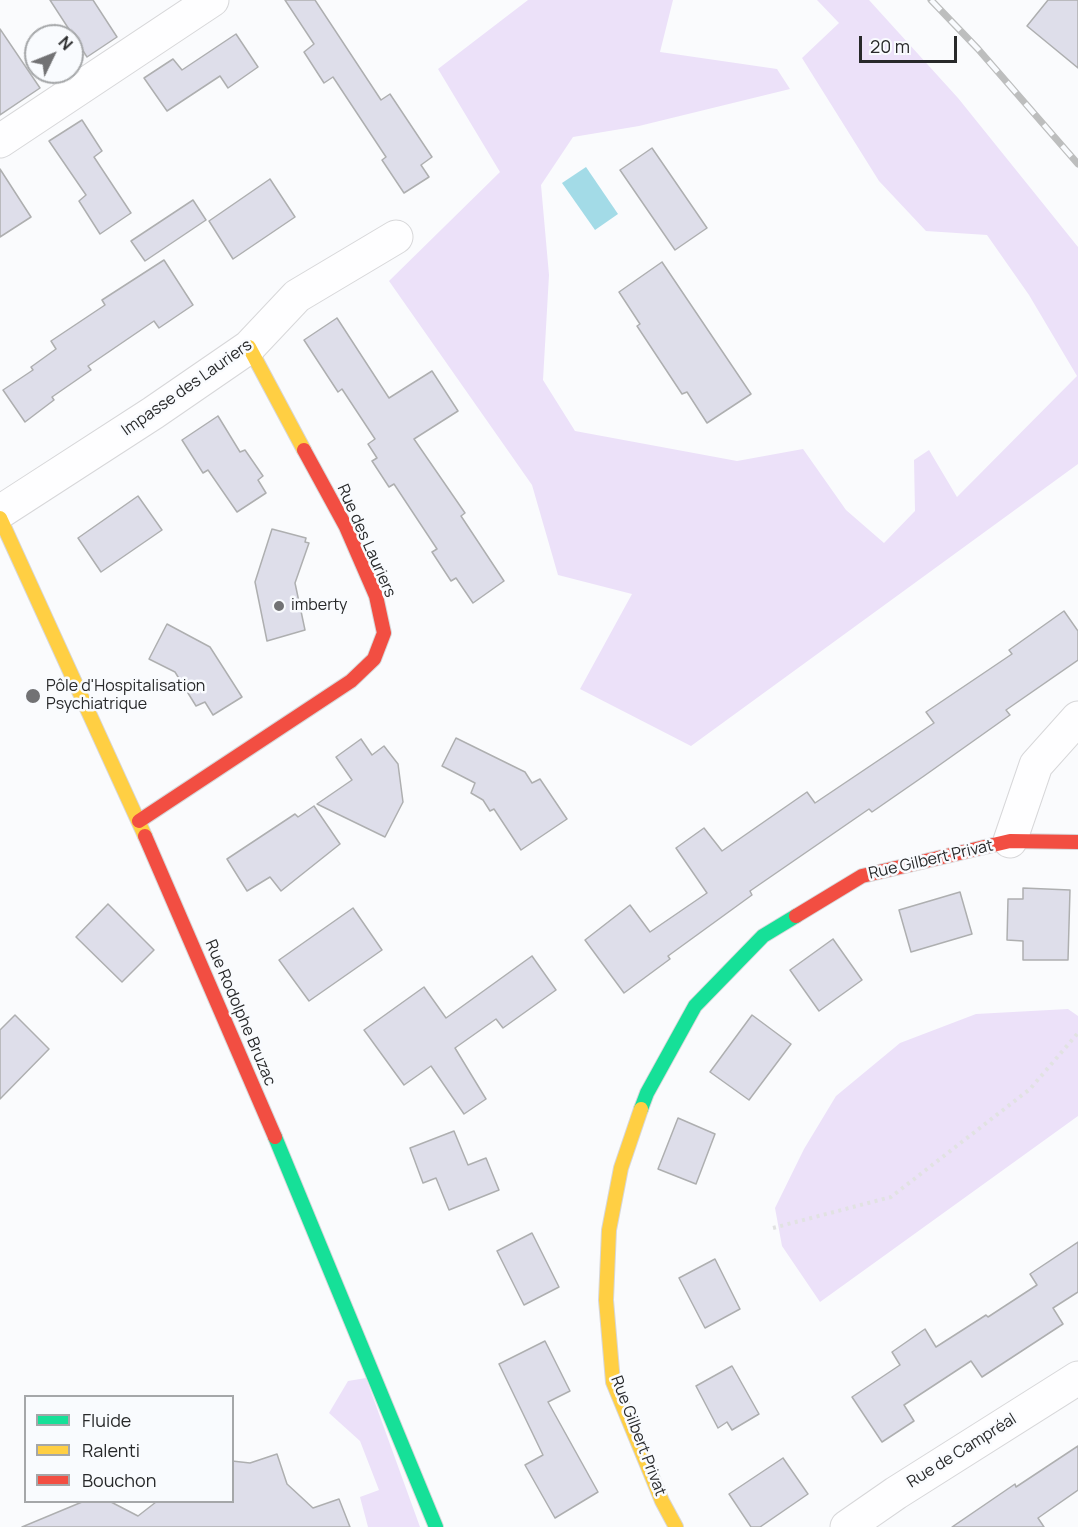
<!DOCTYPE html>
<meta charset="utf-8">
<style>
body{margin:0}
#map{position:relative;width:1078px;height:1527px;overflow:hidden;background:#fafbfd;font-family:Manrope,sans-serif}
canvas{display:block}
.legend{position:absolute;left:24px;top:1395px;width:210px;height:108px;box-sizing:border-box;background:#f9fbfe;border:2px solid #a5a7a9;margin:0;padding:8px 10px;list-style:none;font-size:18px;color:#28292a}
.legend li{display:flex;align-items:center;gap:12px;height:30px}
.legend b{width:30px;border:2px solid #a5a7a9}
.north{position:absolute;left:24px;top:24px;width:60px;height:60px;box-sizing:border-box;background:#f9fbfe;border:2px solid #a5a7a9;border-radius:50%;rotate:47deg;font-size:16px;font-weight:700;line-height:24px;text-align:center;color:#28292a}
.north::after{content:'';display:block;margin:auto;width:21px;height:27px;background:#727274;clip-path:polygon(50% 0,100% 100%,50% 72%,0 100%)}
.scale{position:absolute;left:859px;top:36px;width:98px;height:27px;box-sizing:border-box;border:3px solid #28292a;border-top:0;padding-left:8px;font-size:18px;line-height:21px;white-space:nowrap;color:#28292a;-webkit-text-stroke:4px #f9fbfe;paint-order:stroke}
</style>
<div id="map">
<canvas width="1078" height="1527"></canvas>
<ul class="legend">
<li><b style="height:8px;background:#16e098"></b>Fluide</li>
<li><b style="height:8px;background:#ffcf43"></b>Ralenti</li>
<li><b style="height:8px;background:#f24e42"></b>Bouchon</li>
</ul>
<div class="north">N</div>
<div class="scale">20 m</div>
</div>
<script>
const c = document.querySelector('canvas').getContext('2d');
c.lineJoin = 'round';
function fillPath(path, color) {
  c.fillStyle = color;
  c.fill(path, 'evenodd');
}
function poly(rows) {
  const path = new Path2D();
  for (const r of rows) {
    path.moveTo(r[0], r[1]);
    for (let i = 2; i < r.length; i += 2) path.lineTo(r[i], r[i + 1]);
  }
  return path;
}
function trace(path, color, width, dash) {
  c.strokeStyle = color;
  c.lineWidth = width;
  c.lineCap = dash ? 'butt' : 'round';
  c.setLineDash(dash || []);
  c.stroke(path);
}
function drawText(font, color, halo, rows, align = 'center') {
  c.font = font + ' Manrope,sans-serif';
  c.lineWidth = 5;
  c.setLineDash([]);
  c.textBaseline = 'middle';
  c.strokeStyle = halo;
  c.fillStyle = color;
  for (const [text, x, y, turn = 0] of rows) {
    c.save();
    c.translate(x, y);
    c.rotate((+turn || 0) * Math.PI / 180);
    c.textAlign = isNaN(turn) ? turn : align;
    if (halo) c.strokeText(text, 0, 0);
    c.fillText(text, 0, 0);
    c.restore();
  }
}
fillPath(poly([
 [528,0,673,0,660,52,777,69,790,89,639,126,573,137,541,185,549,275,543,380,575,431,737,461,803,449,846,510,884,543,915,511,914,460,929,450,957,497,1077,376,1029,295,987,235,926,231,879,181,802,58,839,23,817,0,869,0,958,98,1078,247,1078,464,691,746,580,689,632,594,558,575,532,485,389,281,500,172,438,69],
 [1068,1009,1078,1016,1078,1116,820,1302,782,1246,775,1208,804,1149,836,1096,900,1043,976,1014],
 [366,1378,420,1527,368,1527,360,1497,379,1490,360,1441,329,1413,348,1381]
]), '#ece1f9');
fillPath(poly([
 [586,167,618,214,595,230,562,183]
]), '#a3dbe7');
const building = poly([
 [50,0,93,0,117,37,87,57,50,0],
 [285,0,315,0,381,100,390,94,432,157,421,165,429,177,404,193,382,160,386,157,333,77,324,83,304,52,314,44,285,0],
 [1048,0,1078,0,1078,68,1027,26,1048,0],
 [0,29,40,88,0,115,0,29],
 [236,34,258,67,228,88,220,76,167,111,144,78,173,59,182,70,236,34],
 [82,120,102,151,94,157,131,213,100,234,79,201,86,195,49,141,82,120],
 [652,148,707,228,675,250,620,170,652,148],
 [0,169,31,217,0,237,0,169],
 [270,179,295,217,233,259,209,221,270,179],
 [193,200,206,220,145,261,131,241,193,200],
 [164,260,193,305,159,328,154,321,88,366,91,370,52,397,54,400,25,422,3,390,33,370,31,367,56,349,51,341,105,305,102,300,164,260],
 [662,262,751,394,707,423,687,392,682,394,637,326,640,324,619,292,662,262],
 [337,318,389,398,432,371,458,411,414,439,465,513,461,516,504,581,473,603,456,578,451,581,432,552,437,549,394,484,389,487,372,461,377,458,368,444,375,439,342,389,338,392,304,340,337,318],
 [218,416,240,452,245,450,263,476,258,480,266,493,237,512,208,470,203,473,182,440,218,416],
 [138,496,162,530,101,572,78,538,138,496],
 [272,529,306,538,305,542,309,543,295,583,305,630,267,641,255,582,272,529],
 [1064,611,1078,631,1078,660,1006,710,1010,715,924,776,872,812,869,809,750,891,752,895,668,956,670,959,624,993,585,940,630,905,650,932,707,893,676,848,704,828,722,851,807,792,815,803,934,723,926,712,1012,654,1009,650,1064,611],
 [167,624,210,647,242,697,213,715,205,702,196,706,175,672,149,659,167,624],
 [456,738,525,772,532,783,540,779,567,819,521,850,494,809,490,811,483,800,471,793,475,783,442,766,456,738],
 [361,739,372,755,384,746,398,764,403,802,385,837,317,804,352,780,336,757,361,739],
 [314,806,340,844,281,891,270,877,247,891,227,859,295,814,298,817,314,806],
 [1023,888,1070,890,1068,960,1023,960,1023,941,1007,940,1008,899,1023,899,1023,888],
 [960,892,972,934,911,952,899,910,960,892],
 [108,904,154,950,122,982,76,937,108,904],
 [353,908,382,950,309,1001,279,960,353,908],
 [833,939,862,980,819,1011,790,970,833,939],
 [532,956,556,990,503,1028,496,1019,455,1048,486,1099,464,1114,431,1066,404,1085,364,1030,424,987,446,1018,532,956],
 [15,1015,49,1049,0,1099,0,1030,15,1015],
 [752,1015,791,1044,749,1100,710,1072,752,1015],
 [678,1118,715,1134,696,1184,658,1169,678,1118],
 [454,1131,468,1165,486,1158,499,1190,449,1210,436,1178,423,1183,410,1148,454,1131],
 [532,1233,559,1287,524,1305,497,1251,532,1233],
 [1078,1242,1078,1292,1053,1308,1063,1324,982,1377,971,1361,904,1405,914,1421,882,1442,852,1397,900,1365,892,1352,925,1329,936,1347,986,1315,988,1317,1037,1285,1030,1274,1078,1242],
 [715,1259,740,1309,705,1328,679,1278,715,1259],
 [545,1341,570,1391,548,1402,598,1492,555,1518,525,1465,543,1455,499,1364,545,1341],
 [732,1366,759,1414,732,1430,727,1422,718,1428,696,1386,732,1366],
 [1078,1446,1078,1490,1038,1518,1044,1527,952,1527,1015,1484,1016,1487,1078,1446],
 [277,1454,287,1484,313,1508,339,1499,350,1527,22,1527,82,1502,111,1502,138,1516,156,1502,232,1502,232,1461,250,1463,277,1454],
 [783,1458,808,1494,760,1527,751,1527,729,1494,783,1458]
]);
fillPath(building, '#dedeea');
trace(building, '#aeafb0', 1.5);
const street = poly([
 [0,141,212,0],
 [0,512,153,413,249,347,297,296,396,237],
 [1010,841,1036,765,1078,718],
 [847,1527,896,1493,1078,1378]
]);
const fast = poly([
 [641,1109,647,1093,695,1006,763,936,796,916],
 [275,1137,436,1527]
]);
const slow = poly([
 [249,347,304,450],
 [0,518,145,836],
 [641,1109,621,1168,609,1230,606,1300,613,1382,662,1501,676,1527]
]);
const jam = poly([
 [139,821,351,681,374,659,384,633,376,596,346,527,304,450],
 [145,836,275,1137],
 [796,916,862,876,1010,841,1078,842]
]);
trace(street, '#d7d7d9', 35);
trace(fast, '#d7d7d9', 16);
trace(slow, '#d7d7d9', 16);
trace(jam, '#d7d7d9', 16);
trace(poly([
 [773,1228,891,1197,1030,1089,1078,1033]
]), '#e1e2e2', 4, [3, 4.5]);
trace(street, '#fefeff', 33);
trace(fast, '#16e098', 14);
trace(slow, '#ffcf43', 14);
trace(jam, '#f24e42', 14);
const rail = poly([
 [931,0,978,49,1078,164]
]);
trace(rail, '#bdbebe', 7);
trace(rail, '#f9fbfe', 4.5, [14]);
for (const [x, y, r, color] of [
 [279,606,6,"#727274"],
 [33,696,8,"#727274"]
]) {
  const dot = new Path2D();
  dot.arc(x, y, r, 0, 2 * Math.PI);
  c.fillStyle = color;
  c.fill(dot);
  trace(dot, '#f9fbfe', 2);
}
drawText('16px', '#28292a', '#f9fbfe', [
 ["Impasse des Lauriers",187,388,-35],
 ["Rue des Lauriers",366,541,66],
 ["Rue Gilbert Privat",931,860,-13],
 ["Rue Rodolphe Bruzac",240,1013,67],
 ["Rue Gilbert Privat",638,1436,69],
 ["Rue de Campréal",962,1451,-32]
]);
drawText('16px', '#28292a', '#f9fbfe', [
 ["imberty",291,606],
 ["Pôle d'Hospitalisation",46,687],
 ["Psychiatrique",46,705]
], 'left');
</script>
